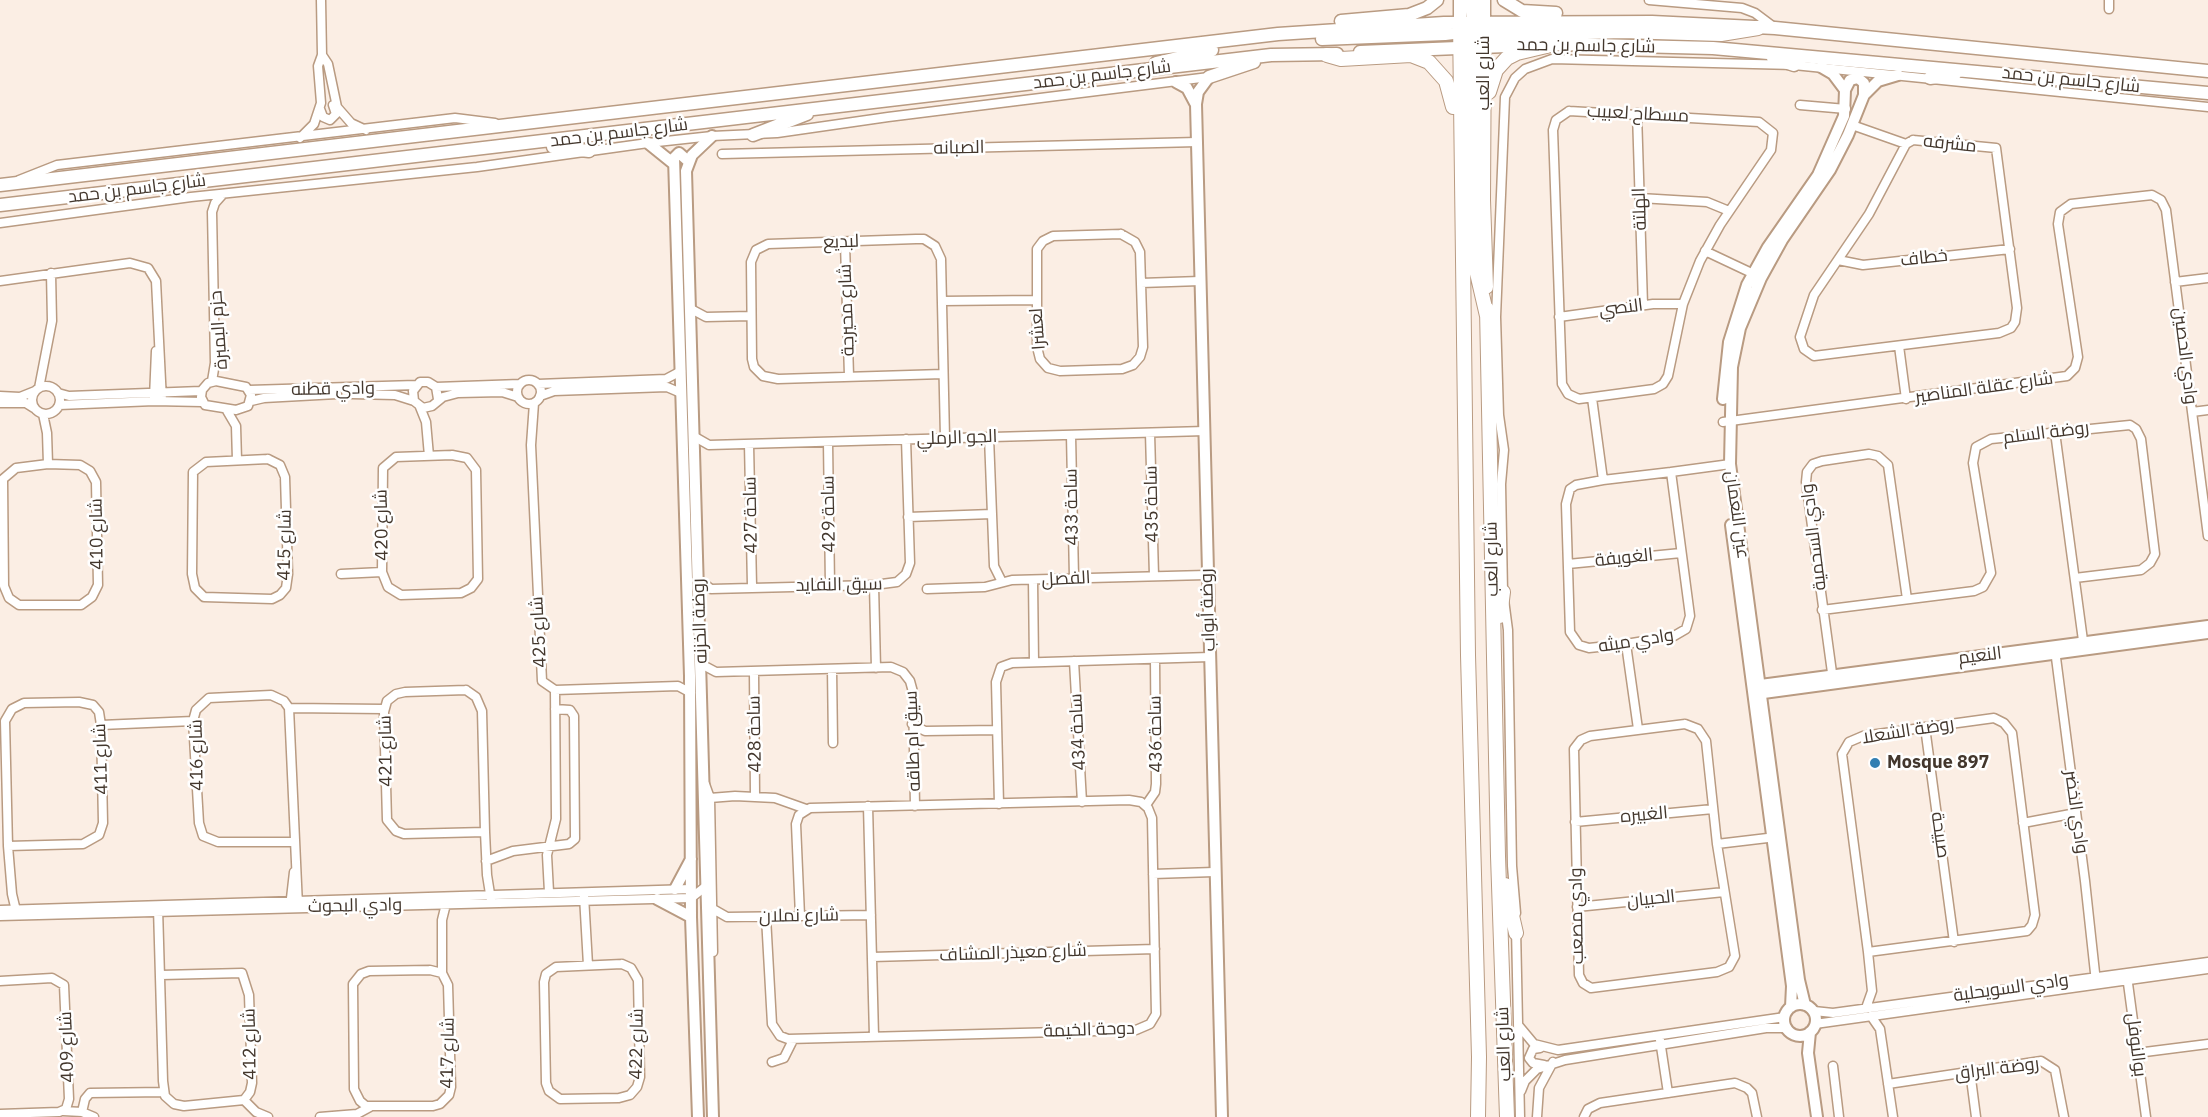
<!DOCTYPE html>
<meta charset="utf-8">
<style>
body{margin:0}
canvas{display:block;background:#fbeee4}
</style>
<canvas width="2208" height="1117"></canvas>
<script>
const c = document.querySelector('canvas').getContext('2d');
c.lineJoin = 'round';
function poly(rows) {
  const path = new Path2D();
  for (const r of rows) {
    if (r.length === 3) {
      path.moveTo(r[0] + r[2], r[1]);
      path.arc(r[0], r[1], r[2], 0, 2 * Math.PI);
      continue;
    }
    path.moveTo(r[0], r[1]);
    for (let i = 2; i < r.length; i += 2) path.lineTo(r[i], r[i + 1]);
  }
  return path;
}
function trace(path, color, width, dash) {
  c.strokeStyle = color;
  c.lineWidth = width;
  c.lineCap = dash ? 'butt' : 'round';
  c.setLineDash(dash || []);
  c.stroke(path);
}
function drawText(font, color, halo, rows, align = 'center') {
  c.font = font + ' "IBM Plex Sans",Cairo,sans-serif';
  c.lineWidth = 5;
  c.setLineDash([]);
  c.textBaseline = 'middle';
  c.strokeStyle = halo;
  c.fillStyle = color;
  for (const [text, x, y, turn = 0] of rows) {
    c.save();
    c.translate(x, y);
    c.rotate((+turn || 0) * Math.PI / 180);
    c.textAlign = isNaN(turn) ? turn : align;
    if (halo) c.strokeText(text, 0, 0);
    c.fillText(text, 0, 0);
    c.restore();
  }
}
const minor = poly([
 [1649,0,1742,8,1755,13,1775,28],
 [2109,9,2109,0],
 [322,55,328,64,337,107,351,123,366,130],
 [1800,105,1846,109],
 [320,109,323,117,330,120,336,114,333,105],
 [1569,111,1759,122,1773,133,1771,150,1720,225,1700,261,1683,304,1668,376,1663,384,1654,389,1579,399,1568,394,1562,384,1553,130,1556,120,1569,111],
 [1637,113,1643,305],
 [1852,125,1906,144],
 [300,138,314,124,321,103,318,66,322,55,321,0],
 [1913,140,1996,148,2017,308,2015,322,2011,328,1999,333,1814,356,1804,349,1800,337,1814,295,1869,214,1906,144,1913,140],
 [722,154,1197,142],
 [19,180,57,165,455,118,495,123],
 [1640,198,1707,202,1729,211],
 [0,223,191,197,477,167,648,143,712,136,777,133,888,117,1209,77],
 [1121,234,1135,242,1140,252,1143,347,1140,357,1133,365,1122,369,1060,371,1048,368,1040,359,1037,347,1037,249,1043,241,1053,236,1121,234],
 [845,243,849,376],
 [1705,251,1758,276],
 [1838,260,1863,265,2010,249],
 [0,281,130,263,148,268,156,281,162,401],
 [2175,282,2208,278],
 [1141,283,1200,281],
 [942,301,1036,300],
 [691,309,706,317,751,316],
 [1559,317,1653,304,1683,304],
 [1899,346,1906,399],
 [943,374,778,379,763,376,754,367,752,359,751,262,756,250,768,244,916,239,924,239,935,246,941,259,945,438],
 [529,392,12],
 [212,381,215,363,212,212,215,203,223,194],
 [216,381,246,387,251,395,248,406,236,410,205,405,201,397,202,390,208,383,216,381],
 [538,384,666,379,681,371],
 [46,400,14],
 [436,387,520,384],
 [39,388,52,321,51,273],
 [249,390,416,385],
 [58,393,69,396,201,391],
 [352,394,395,395,414,401],
 [0,396,20,397,35,391],
 [540,396,554,391,667,387,681,393],
 [154,398,156,351],
 [1592,398,1603,480],
 [438,399,436,387,428,382,420,382,413,391,414,401,423,408,432,406,443,397,458,393,502,392,518,397],
 [251,401,264,398,337,394],
 [0,403,26,403,34,408],
 [534,403,531,445,542,681,555,690,678,686,691,693],
 [59,405,154,401,202,402],
 [420,407,426,422,429,456],
 [226,409,236,426,237,460],
 [2192,412,2208,410],
 [43,414,47,433,48,464],
 [1723,422,2067,376,2075,368,2078,357,2058,224,2060,212,2071,204,2152,195,2161,200,2166,210,2208,536],
 [2055,432,2084,648],
 [1150,433,1154,576],
 [1071,435,1074,578],
 [695,437,709,445,1205,431],
 [989,437,994,566,1002,582],
 [828,442,830,586],
 [749,444,752,586],
 [452,455,467,458,476,470,478,579,471,588,461,593,401,595,388,587,382,572,383,468,396,457,452,455],
 [268,459,280,465,285,477,288,574,286,588,280,595,272,599,204,597,195,588,192,574,193,472,206,462,268,459],
 [48,464,80,465,90,471,96,482,98,585,92,597,81,605,19,605,9,598,4,586,3,479,16,468,48,464],
 [1671,472,1690,616,1686,629,1674,636,1626,644,1589,648,1579,645,1570,632,1566,504,1570,489,1576,485,1603,480,1671,472,1723,465,1730,464],
 [908,517,992,514],
 [1568,564,1681,553],
 [341,574,382,572],
 [699,580,711,589,874,585,897,582,906,574,910,563,906,439],
 [1033,580,1034,662],
 [874,585,876,668],
 [927,589,985,587,1012,580,1206,575],
 [1822,610,1974,591,1983,587,1991,573,1973,463,1976,447,1991,439,2130,425,2136,429,2141,439,2155,554,2150,563,2141,570,2075,578],
 [1626,644,1638,729],
 [2055,650,2085,881,2096,982],
 [1074,661,1082,802],
 [701,664,716,672,891,667,903,672,910,681,913,692,915,806],
 [832,669,833,743],
 [754,672,755,796],
 [1833,680,1806,482,1807,472,1813,464,1822,461,1869,454,1878,456,1888,465,1907,599],
 [466,690,476,697,482,711,485,832,404,834,396,831,387,820,384,712,387,701,396,694,405,692,466,690],
 [289,708,384,709],
 [912,724,925,731,997,730],
 [1685,724,1698,729,1706,741,1717,844,1735,956,1729,967,1717,972,1591,988,1583,983,1579,975,1574,749,1581,740,1590,736,1685,724],
 [101,725,193,721],
 [1925,727,1954,942],
 [705,784,710,798,713,952],
 [710,798,735,796,775,798,806,809],
 [999,804,996,682,1001,667,1012,663,1210,657],
 [1146,805,1155,792,1156,784,1155,659],
 [868,806,874,1036],
 [1575,822,1713,809],
 [2023,823,2076,813],
 [485,832,487,875,491,900],
 [294,842,218,842,203,836,199,823,193,721,196,710,209,698,271,695,284,701,289,708,298,906],
 [1717,844,1776,837],
 [8,846,83,844,99,835,103,823,101,725,99,712,93,705,79,702,24,703,12,709,5,721,8,846,12,894,17,915],
 [486,861,513,851,569,844,575,839,574,716,570,710,555,709],
 [1153,874,1214,872],
 [549,892,547,855,556,819,555,690],
 [584,896,588,965],
 [290,907,294,872],
 [1577,907,1724,892],
 [158,908,163,1081,165,1096,174,1104,184,1106,244,1100,250,1092,252,1083,249,995,242,973,161,975],
 [713,909,727,917,871,915],
 [0,910,691,889],
 [1516,913,1512,866,1508,630,1503,592,1501,484,1504,450,1499,415,1496,317,1505,97,1515,78,1525,69,1552,59,1794,65,2208,107],
 [0,916,691,898,705,887],
 [766,917,772,1024,780,1036,788,1039,1136,1030,1150,1024,1156,1014,1152,818,1148,808,1141,802,1129,800,810,808,799,815,796,824,800,916],
 [1516,928,1520,1117],
 [872,957,1155,949],
 [622,964,631,968,638,980,640,1077,637,1087,630,1095,619,1098,560,1099,549,1091,546,1083,544,982,546,974,556,967,622,964],
 [430,970,442,973,448,985,451,1087,449,1095,440,1104,433,1106,366,1106,360,1101,354,1089,353,984,361,974,369,971,430,970],
 [442,973,442,920,446,904],
 [2127,976,2146,1117],
 [0,981,52,978,64,985,69,1099,66,1109,59,1112,0,1114],
 [1866,1008,1872,991,1868,952,1842,754,1849,742,1863,736,1994,718,2004,723,2012,733,2035,915,2032,925,2027,931,1868,952],
 [1814,1011,1833,1013,2208,962],
 [1871,1016,1880,1029,1893,1117],
 [1815,1024,2208,969],
 [1519,1026,1534,1044,1558,1050,1785,1017],
 [1660,1040,1668,1093],
 [1540,1048,1533,1049,1529,1058,1533,1063,1544,1065],
 [2137,1053,2208,1044],
 [772,1062,784,1058,793,1040],
 [1833,1066,1839,1117],
 [1970,1071,1976,1117],
 [1888,1084,2041,1061,2055,1070,2064,1117],
 [1521,1091,1525,1081,1537,1069,1565,1060,1766,1028,1787,1028],
 [244,1100,256,1112,268,1117],
 [63,1111,82,1112,94,1117],
 [82,1112,85,1099,90,1093,164,1092],
 [320,1117,357,1114,370,1107],
 [1537,1117,1539,1088,1553,1062],
 [1584,1117,1588,1109,1600,1103,1735,1083,1747,1088,1752,1093,1757,1117]
]);
const tertiary = poly([
 [1209,77,1198,92,1196,104,1222,1117],
 [1176,82,1187,88,1195,103],
 [1845,90,1850,80,1858,78,1864,83,1864,95],
 [712,136,692,155,686,171,713,1117],
 [648,143,674,164],
 [688,161,679,153,674,158,690,676,691,917,698,1117],
 [1723,399,1729,342,1747,285,1768,247,1818,175,1844,116,1845,90,1833,74,1821,67],
 [1731,525,1792,986,1791,1007],
 [1753,686,2208,626],
 [1756,694,2208,633],
 [675,889,691,859],
 [657,899,691,917],
 [1800,1020,16],
 [1805,1005,1799,980,1730,464,1732,367,1740,328,1761,278,1782,240,1830,170,1848,135,1864,95,1878,81,1898,75],
 [1810,1032,1808,1053,1817,1117]
]);
const secondary = poly([
 [1484,0,1484,22],
 [1504,0,1522,11,1556,13],
 [1341,21,1409,15,1427,8,1437,0],
 [1460,22,1460,0],
 [1322,39,1445,34,1469,31],
 [1360,52,1555,44,1713,48,2208,93],
 [1773,58,1794,65],
 [1156,63,1212,50],
 [1209,77,1254,62],
 [1930,78,1955,74],
 [753,135,807,114],
 [553,147,589,151],
 [0,185,1278,34,1444,23,1652,22,1775,28,2208,71],
 [0,205,1271,55,1337,54]
]);
const primary = poly([
 [1472,0,1475,36],
 [1484,22,1483,200,1486,287],
 [1476,35,1623,31,1721,34,1758,28],
 [1327,55,1341,59,1411,55,1429,62,1446,81,1453,107],
 [1489,92,1496,70,1507,58,1517,53,1555,44],
 [1487,309,1498,856,1507,1117],
 [1500,616,1503,592],
 [1505,885,1516,933],
 [1478,1117,1479,1057,1468,655,1460,22,1468,28,1471,39,1471,208,1474,260,1487,316]
]);
trace(minor, '#b99b82', 11);
trace(tertiary, '#b99b82', 14);
trace(secondary, '#b99b82', 15);
trace(primary, '#b99b82', 16);
trace(minor, '#fff', 8);
trace(tertiary, '#fff', 10);
trace(secondary, '#fff', 12);
trace(primary, '#fff', 14);
for (const [x, y, r, color] of [
 [1875,763,6,"#337fb2"]
]) {
  const dot = new Path2D();
  dot.arc(x, y, r, 0, 2 * Math.PI);
  c.fillStyle = color;
  c.fill(dot);
  trace(dot, '#fff', 2);
}
drawText('18px', '#43372d', '#fff', [
 ["شارع جاسم بن حمد",1586,46,1],
 ["شارع العب",1484,73,-90],
 ["شارع جاسم بن حمد",1102,75,-7],
 ["شارع جاسم بن حمد",2071,80,6],
 ["مسطاح لعبيب",1638,114,3],
 ["شارع جاسم بن حمد",619,133,-7],
 ["مشرفه",1950,144,6],
 ["الصبانه",959,148,-1],
 ["شارع جاسم بن حمد",137,189,-7],
 ["الهلتة",1640,209,-92],
 ["لبديع",841,242,-2],
 ["خطاف",1924,258,-6],
 ["النصي",1621,308,-7],
 ["شارع محيرجة",847,310,-92],
 ["لعشرا",1038,329,-94],
 ["حزم البمبرة",219,330,-94],
 ["وادي الحصين",2185,356,83],
 ["شارع عقلة المناصير",1984,388,-8],
 ["وادي قطنه",333,389,-1],
 ["روضة السلم",2046,433,-7],
 ["الجو الرملي",957,438,-2],
 ["ساحة 435",1152,504,-91],
 ["ساحة 433",1072,507,-91],
 ["ساحة 429",829,514,-91],
 ["ساحة 427",751,515,-91],
 ["عين النعمان",1737,515,82],
 ["شارع 420",382,525,-91],
 ["شارع 410",97,534,-91],
 ["وادي السحمية",1814,537,-97],
 ["شارع 415",285,545,-89],
 ["الغويفة",1624,558,-6],
 ["شارع العب",1492,559,-91],
 ["الفصل",1066,579,-3],
 ["سيق النفايد",839,585,-1],
 ["روضة أبواب",1208,610,-92],
 ["روضة الخزنه",700,621,-92],
 ["شارع 425",539,632,-93],
 ["وادي ميثه",1636,641,-9],
 ["النعيم",1980,656,-7],
 ["روضة الشعلا",1908,731,-9],
 ["ساحة 434",1078,732,-93],
 ["ساحة 428",755,734,-91],
 ["ساحة 436",1156,734,-91],
 ["سيق ام طاقه",913,741,-92],
 ["شارع 421",386,751,-91],
 ["شارع 416",197,755,-91],
 ["شارع 411",101,759,-92],
 ["وادي الخضر",2076,812,82],
 ["الغبيره",1644,815,-5],
 ["صبيحة",1940,835,82],
 ["الحبيان",1651,899,-6],
 ["وادي البحوث",355,906,-1],
 ["شارع نملان",799,916,-1],
 ["وادي مصعب",1577,916,-91],
 ["شارع معيذر المشاف",1013,953,-2],
 ["وادي السويحلية",2011,988,-8],
 ["دوحة الخيمة",1089,1030,-2],
 ["شارع 412",250,1044,-91],
 ["شارع 422",637,1044,-89],
 ["شارع العب",1504,1044,-92],
 ["بوالنوفل",2136,1045,83],
 ["شارع 409",67,1047,-92],
 ["شارع 417",448,1053,-89],
 ["روضة البراق",1997,1069,-7]
]);
drawText('bold 18px', '#43372d', '#fff', [
 ["Mosque 897",1887,763]
], 'left');
</script>
